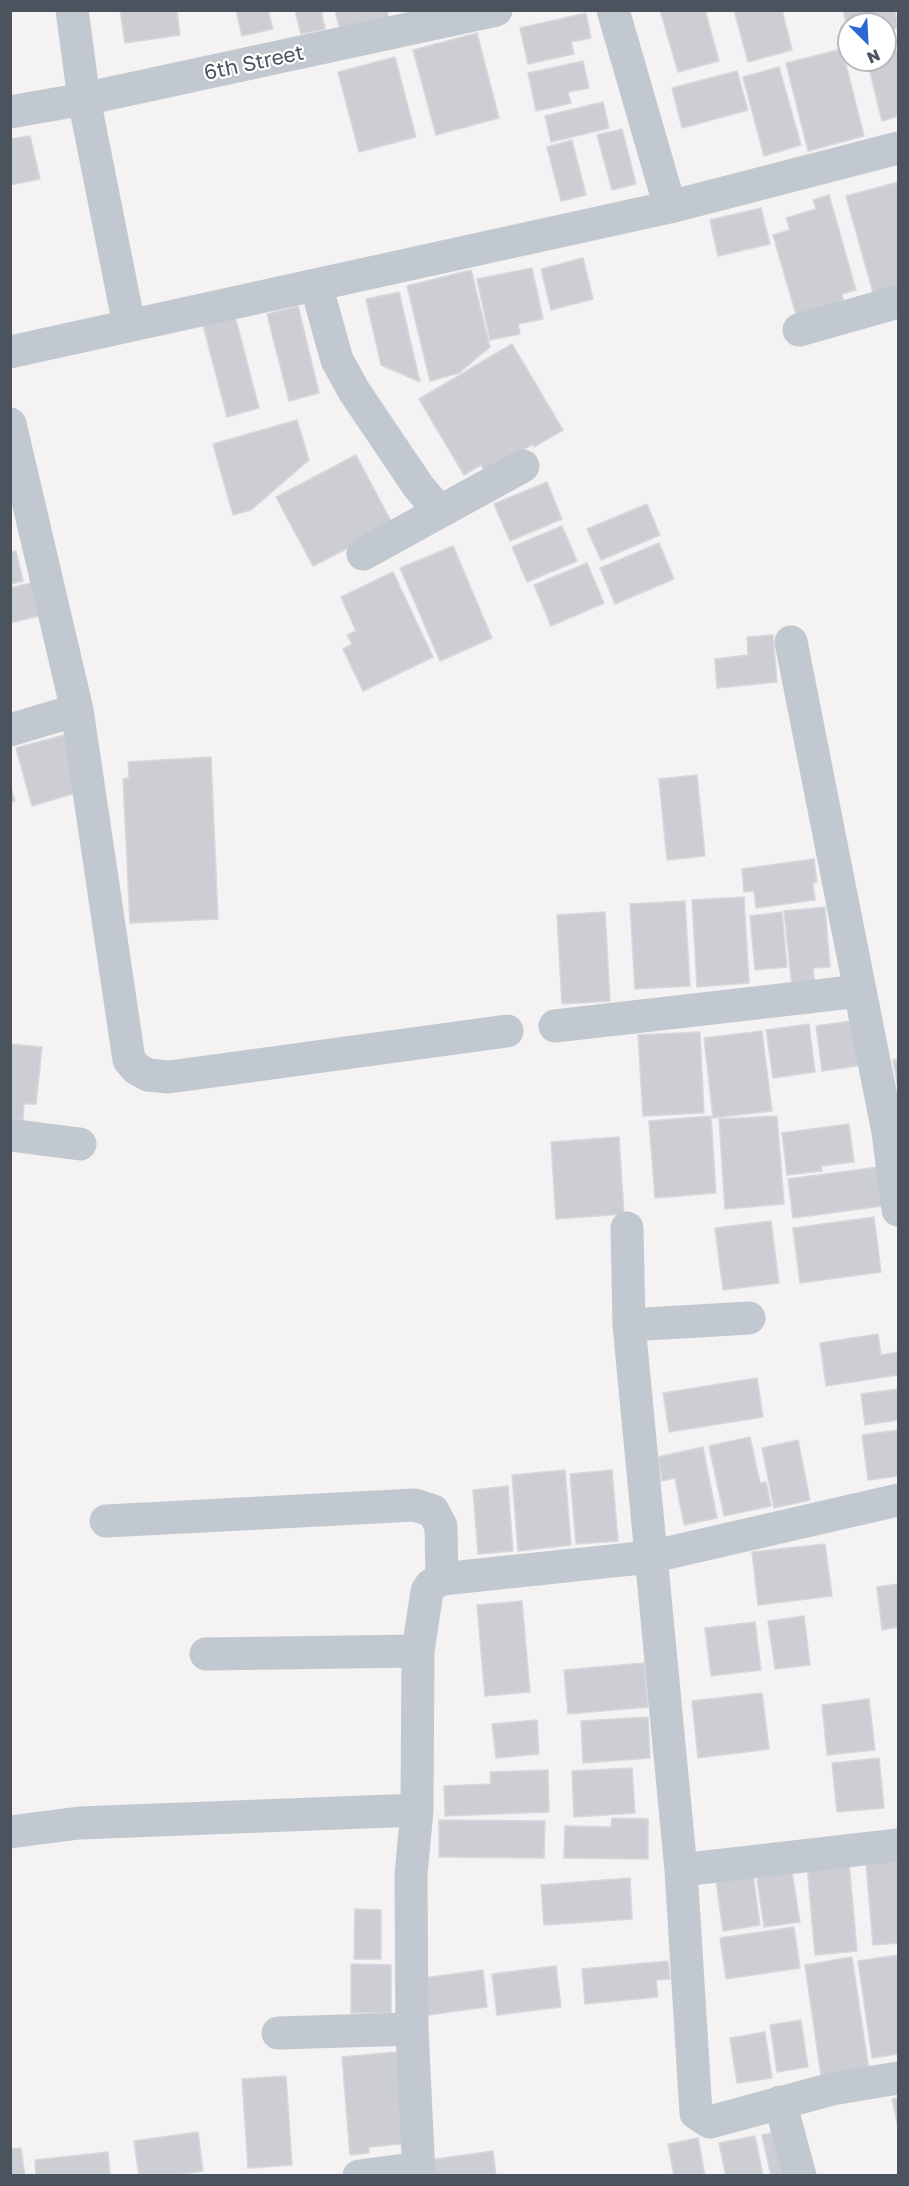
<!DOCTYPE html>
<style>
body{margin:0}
#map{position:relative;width:909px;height:2186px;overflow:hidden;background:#f4f2f2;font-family:"Golos Text",sans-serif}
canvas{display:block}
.frame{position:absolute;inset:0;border:12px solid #4b545e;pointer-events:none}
.north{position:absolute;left:837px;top:12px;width:60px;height:60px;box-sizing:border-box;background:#fff;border:2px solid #b7bbbf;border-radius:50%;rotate:156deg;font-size:16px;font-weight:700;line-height:24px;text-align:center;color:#4b545e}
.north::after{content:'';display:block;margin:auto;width:21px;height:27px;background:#2a69d5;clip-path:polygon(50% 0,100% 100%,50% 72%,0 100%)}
</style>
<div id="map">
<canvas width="909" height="2186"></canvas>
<div class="frame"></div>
<div class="north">N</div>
</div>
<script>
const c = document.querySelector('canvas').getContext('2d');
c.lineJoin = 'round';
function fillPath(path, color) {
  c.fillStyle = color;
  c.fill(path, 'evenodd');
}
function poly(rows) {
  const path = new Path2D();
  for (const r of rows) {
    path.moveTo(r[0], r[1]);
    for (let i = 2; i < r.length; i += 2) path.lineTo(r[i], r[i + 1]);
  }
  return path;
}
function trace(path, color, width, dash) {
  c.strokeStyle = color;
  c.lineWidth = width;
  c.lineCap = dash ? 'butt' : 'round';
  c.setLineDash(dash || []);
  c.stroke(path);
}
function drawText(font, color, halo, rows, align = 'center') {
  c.font = font + ' "Golos Text",sans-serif';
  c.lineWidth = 4.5;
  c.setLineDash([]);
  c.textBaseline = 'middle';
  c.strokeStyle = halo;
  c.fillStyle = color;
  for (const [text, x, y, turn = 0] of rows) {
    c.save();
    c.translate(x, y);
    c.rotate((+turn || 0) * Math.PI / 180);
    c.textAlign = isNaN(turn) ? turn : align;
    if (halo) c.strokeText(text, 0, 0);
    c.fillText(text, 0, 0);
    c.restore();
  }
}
const building = poly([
 [120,10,177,10,180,35,125,43,120,10],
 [236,10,268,10,273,29,242,36,236,10],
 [295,10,321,10,325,29,301,34,295,10],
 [335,10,387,10,389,19,340,31,335,10],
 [660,10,705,10,719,61,678,72,660,10],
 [734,10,782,10,792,50,748,62,734,10],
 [843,10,895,10,898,28,885,32,885,24,849,24,849,35,843,10],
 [586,13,591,38,571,42,574,54,528,64,520,28,586,13],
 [477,33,499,118,436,135,413,50,477,33],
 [842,49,864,136,808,151,786,63,842,49],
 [898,50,898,116,882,121,867,60,885,60,885,53,898,50],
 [395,57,416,137,359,152,338,72,395,57],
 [583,61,589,88,568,92,571,103,536,111,528,73,583,61],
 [779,67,801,145,764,156,743,77,779,67],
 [737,71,748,110,682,128,672,88,737,71],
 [603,102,609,128,551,142,545,116,603,102],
 [622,129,636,184,612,190,597,135,622,129],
 [30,136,40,179,10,185,10,139,30,136],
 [572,140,586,195,561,201,547,147,572,140],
 [898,182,898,286,873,293,846,196,898,182],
 [829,195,856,290,842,294,844,304,797,318,773,235,790,230,786,218,816,209,813,200,829,195],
 [761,208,770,244,718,256,710,220,761,208],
 [583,258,593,299,551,310,541,269,583,258],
 [532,268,543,319,518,324,520,334,490,340,477,279,532,268],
 [471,270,490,347,459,373,430,381,407,286,471,270],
 [399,292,420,382,381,365,366,299,399,292],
 [298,306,319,393,289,401,267,314,298,306],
 [235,316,259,408,227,417,203,325,235,316],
 [512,344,563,430,534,447,533,444,485,473,481,465,464,475,419,399,512,344],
 [297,420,309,460,251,510,233,515,213,444,297,420],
 [356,455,393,525,313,566,276,497,356,455],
 [547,482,562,519,510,541,494,504,547,482],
 [647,504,660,535,601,560,587,529,647,504],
 [562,526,577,561,527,582,512,547,562,526],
 [659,543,674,579,615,604,600,568,659,543],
 [453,546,492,638,440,661,400,568,453,546],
 [16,551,23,581,10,584,10,552,16,551],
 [587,563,604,603,551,626,534,585,587,563],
 [393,572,433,657,363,691,343,649,352,644,347,635,356,631,341,597,393,572],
 [31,583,38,616,10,623,10,588,31,583],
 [773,635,777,682,717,688,715,659,748,655,747,637,773,635],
 [64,735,79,792,32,806,16,748,64,735],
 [211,757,218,919,130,923,123,779,129,778,128,762,211,757],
 [697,775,705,856,667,860,659,779,697,775],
 [10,785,15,801,10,802,10,785],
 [814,859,817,882,813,883,815,900,756,908,754,891,744,892,742,869,814,859],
 [744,897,749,983,697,987,692,900,744,897],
 [685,901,690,986,635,989,630,904,685,901],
 [825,907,830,967,813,968,815,985,792,987,784,911,825,907],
 [605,912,610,1001,562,1004,557,915,605,912],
 [782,912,787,967,755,970,750,916,782,912],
 [858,1020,864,1065,822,1071,816,1026,858,1020],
 [809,1024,815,1072,773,1078,766,1030,809,1024],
 [762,1031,772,1111,713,1118,704,1038,762,1031],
 [700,1032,704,1113,643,1116,638,1035,700,1032],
 [10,1044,42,1047,36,1104,24,1104,23,1120,10,1119,10,1044],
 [898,1059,898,1088,893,1060,898,1059],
 [711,1116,716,1193,655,1198,649,1121,711,1116],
 [777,1116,784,1204,725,1209,719,1119,777,1116],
 [849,1124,854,1162,821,1166,822,1171,787,1175,782,1133,849,1124],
 [619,1137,624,1214,556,1219,551,1142,619,1137],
 [886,1166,890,1205,793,1218,788,1179,886,1166],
 [874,1217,881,1272,800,1283,793,1228,874,1217],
 [771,1221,779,1283,723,1290,715,1228,771,1221],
 [878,1334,881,1355,898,1352,898,1375,826,1386,820,1343,878,1334],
 [757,1378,763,1417,669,1432,663,1393,757,1378],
 [898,1389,898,1420,865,1425,861,1394,898,1389],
 [898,1430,898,1476,868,1480,862,1435,898,1430],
 [750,1437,760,1483,766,1482,771,1506,724,1516,709,1446,750,1437],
 [798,1440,810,1500,774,1508,762,1448,798,1440],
 [703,1447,717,1518,684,1525,675,1478,662,1481,658,1457,703,1447],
 [565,1470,571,1545,518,1551,512,1475,565,1470],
 [612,1470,618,1541,576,1544,570,1474,612,1470],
 [508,1486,513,1551,478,1554,473,1490,508,1486],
 [825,1544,832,1596,758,1605,752,1552,825,1544],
 [898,1584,898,1627,882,1630,877,1587,898,1584],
 [522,1601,530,1692,485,1696,477,1605,522,1601],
 [804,1616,810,1665,775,1669,768,1621,804,1616],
 [755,1622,761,1670,711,1676,705,1628,755,1622],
 [644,1663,648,1707,568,1714,564,1670,644,1663],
 [762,1693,769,1749,698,1758,692,1701,762,1693],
 [869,1699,875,1750,827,1755,822,1705,869,1699],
 [648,1717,650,1758,583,1763,581,1721,648,1717],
 [537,1720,539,1754,496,1758,492,1724,537,1720],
 [879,1758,884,1808,837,1812,832,1763,879,1758],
 [632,1768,635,1813,574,1817,572,1771,632,1768],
 [548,1770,549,1812,445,1816,444,1786,491,1784,490,1772,548,1770],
 [612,1818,648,1819,648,1859,564,1858,565,1826,611,1827,612,1818],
 [439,1820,545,1821,544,1858,439,1857,439,1820],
 [898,1860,898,1943,873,1945,866,1864,898,1860],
 [849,1862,857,1951,815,1955,807,1865,849,1862],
 [792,1872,800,1922,764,1927,757,1878,792,1872],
 [753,1874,760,1925,723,1931,716,1880,753,1874],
 [630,1878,632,1919,544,1925,541,1885,630,1878],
 [355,1909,381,1910,381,1959,354,1959,355,1909],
 [794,1927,800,1968,726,1979,720,1938,794,1927],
 [898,1955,898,2054,872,2058,858,1961,898,1955],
 [852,1957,869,2070,821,2076,805,1965,852,1957],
 [668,1961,670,1979,656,1980,658,1997,585,2004,582,1969,668,1961],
 [351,1964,391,1965,391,2013,351,2013,351,1964],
 [556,1966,561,2007,497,2015,492,1974,556,1966],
 [483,1970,487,2007,428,2015,423,1978,483,1970],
 [801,2020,808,2067,777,2072,770,2025,801,2020],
 [765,2032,772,2078,737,2083,730,2038,765,2032],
 [406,2051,413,2143,369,2147,369,2153,350,2155,342,2057,406,2051],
 [286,2076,292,2165,248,2168,242,2079,286,2076],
 [898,2098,898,2126,892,2099,898,2098],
 [785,2130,795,2176,771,2176,762,2135,785,2130],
 [198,2132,203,2171,171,2176,139,2176,134,2141,198,2132],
 [755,2136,763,2176,726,2176,719,2143,755,2136],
 [698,2138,705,2176,674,2176,668,2144,698,2138],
 [21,2148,25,2176,10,2176,10,2149,21,2148],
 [493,2151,496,2176,431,2176,429,2160,493,2151],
 [108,2152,110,2176,36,2176,35,2160,108,2152]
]);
fillPath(building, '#ccced4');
trace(building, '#d6d8dc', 1.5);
trace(poly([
 [72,10,84,99,129,325],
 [613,10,670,207],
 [10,112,84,99,496,10],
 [316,285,337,360,354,391,418,486,439,511],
 [799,330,898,302],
 [10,352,670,207,898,148],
 [10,424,77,710,129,1060,137,1069,148,1075,169,1077,507,1031],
 [363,554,523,466],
 [791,642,888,1132,898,1210],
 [10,730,77,710],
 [555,1026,860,991],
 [10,1135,80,1144],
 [627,1228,629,1325],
 [749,1318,629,1325,681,1870,696,2113,710,2122,832,2089,898,2078],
 [106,1521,415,1505,433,1511,441,1526,442,1579],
 [206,1654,418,1651],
 [10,1832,79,1823,417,1810],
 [681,1870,898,1845],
 [278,2033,412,2029],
 [780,2102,800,2176],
 [359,2176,419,2168],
 [419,2176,412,2029,411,1875,417,1810,418,1651,427,1591,431,1585,442,1579,650,1557,898,1500]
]), '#c1c8cf', 33);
drawText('21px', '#4b545e', '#fff', [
 ["6th Street",254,63,-12]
]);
</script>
